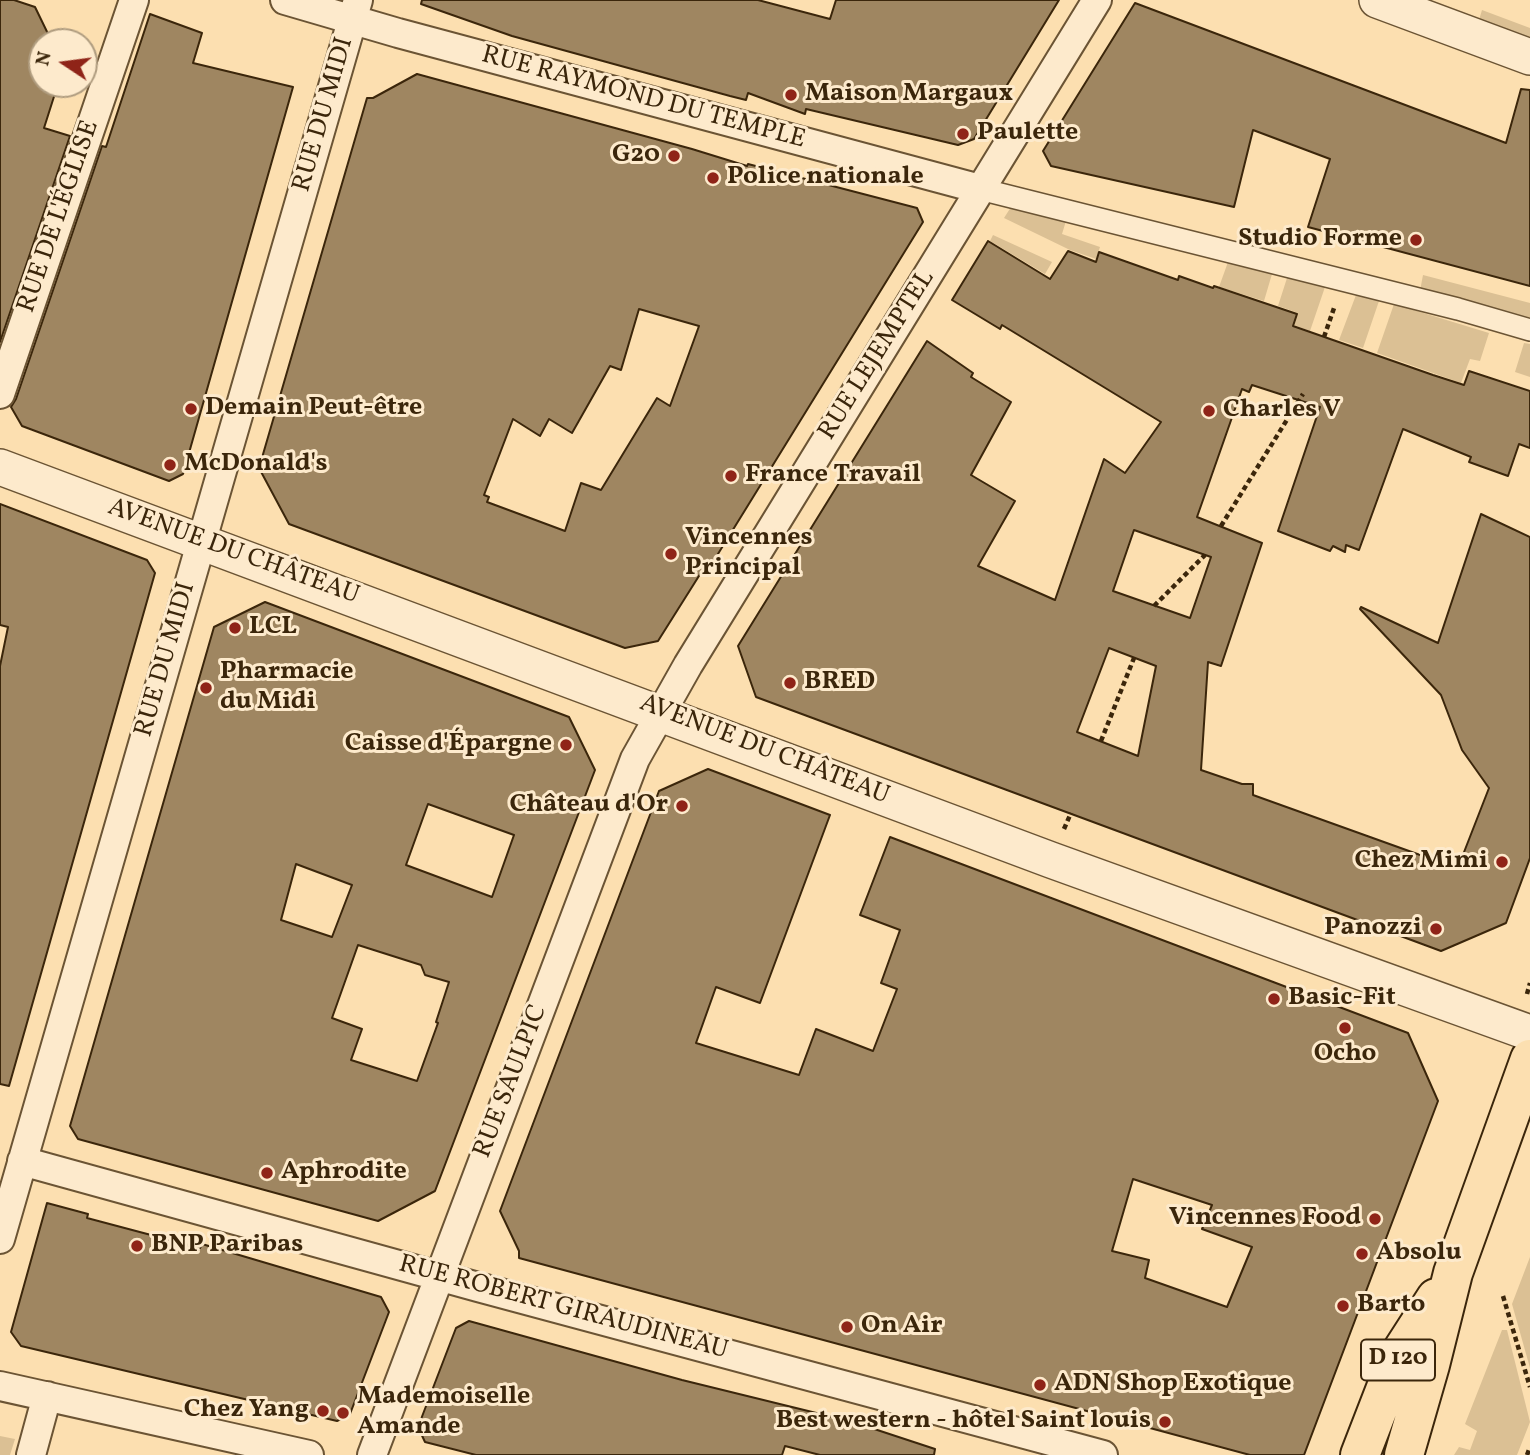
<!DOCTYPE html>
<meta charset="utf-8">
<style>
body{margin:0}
#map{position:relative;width:1530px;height:1455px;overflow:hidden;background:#fcdfb0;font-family:Vollkorn,serif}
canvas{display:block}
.north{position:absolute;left:28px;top:28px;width:70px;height:70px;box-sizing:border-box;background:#fdeacc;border:2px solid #af9c7f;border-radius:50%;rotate:283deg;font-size:19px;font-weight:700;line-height:28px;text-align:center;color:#3b260b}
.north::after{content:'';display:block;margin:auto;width:24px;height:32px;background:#8f2418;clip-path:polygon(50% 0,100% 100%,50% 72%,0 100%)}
</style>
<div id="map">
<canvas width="1530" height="1455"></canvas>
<div class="north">N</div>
</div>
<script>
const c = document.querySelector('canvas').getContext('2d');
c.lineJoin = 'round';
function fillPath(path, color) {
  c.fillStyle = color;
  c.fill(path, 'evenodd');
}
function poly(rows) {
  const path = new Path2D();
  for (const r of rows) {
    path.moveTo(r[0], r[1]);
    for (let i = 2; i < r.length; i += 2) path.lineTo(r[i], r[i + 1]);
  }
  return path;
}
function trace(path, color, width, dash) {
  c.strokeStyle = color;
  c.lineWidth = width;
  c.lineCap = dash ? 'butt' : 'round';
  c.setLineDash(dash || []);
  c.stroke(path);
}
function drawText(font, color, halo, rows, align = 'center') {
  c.font = font + ' Vollkorn,serif';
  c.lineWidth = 6;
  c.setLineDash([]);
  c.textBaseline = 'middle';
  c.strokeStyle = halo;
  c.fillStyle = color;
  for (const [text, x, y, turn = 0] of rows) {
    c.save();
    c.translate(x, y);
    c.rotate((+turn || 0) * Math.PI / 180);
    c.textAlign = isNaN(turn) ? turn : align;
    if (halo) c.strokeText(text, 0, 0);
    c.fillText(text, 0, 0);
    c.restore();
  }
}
fillPath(poly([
 [1482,10,1530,28,1530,39,1479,20],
 [1011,207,1066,221,1062,234,1100,247,1096,259,1070,250,1004,218],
 [993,235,1052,262,1045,274,990,241],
 [1228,262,1272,274,1264,301,1219,287],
 [1423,275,1530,303,1530,319,1420,291],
 [1287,278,1325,287,1310,331,1294,325,1298,313,1278,306],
 [1356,295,1379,301,1363,348,1339,340],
 [1394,304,1489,333,1480,361,1470,359,1461,383,1377,353],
 [1524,343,1530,344,1530,377,1515,372],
 [1530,1257,1530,1368,1512,1304],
 [1502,1330,1507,1330,1530,1422,1517,1455,1454,1455,1459,1447,1470,1450,1477,1431,1465,1424],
 [0,1436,15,1439,10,1455,0,1455]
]), '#dbc094');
const building = poly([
 [0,0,14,0,35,7,52,42,42,42,42,84,58,84,44,128,70,136,0,342,0,0],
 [422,0,758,0,830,19,836,0,1059,0,974,139,958,145,806,109,805,114,748,93,746,100,730,96,512,36,421,4,422,0],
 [1135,3,1506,143,1521,89,1530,90,1530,286,1308,227,1330,159,1253,130,1234,207,1051,166,1043,151,1135,3],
 [150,14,202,33,193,63,293,87,183,474,169,481,22,426,11,407,16,399,102,146,106,147,150,14],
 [417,74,692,149,747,166,748,164,917,208,923,222,713,562,709,560,658,641,625,648,289,524,259,468,367,98,373,98,417,74],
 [639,309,699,326,670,406,657,398,601,490,581,483,565,531,487,502,489,497,484,495,513,419,540,436,549,419,572,433,610,366,621,370,639,309],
 [988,241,1050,279,1068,251,1096,262,1099,252,1178,280,1179,276,1213,288,1214,286,1297,314,1293,326,1433,375,1464,385,1469,371,1530,391,1530,448,1519,444,1508,476,1469,462,1471,457,1403,429,1359,550,1346,545,1345,552,1333,546,1330,551,1278,531,1320,407,1252,385,1249,392,1242,389,1197,517,1262,543,1221,666,1208,662,1201,770,1242,784,1253,784,1253,795,1448,865,1450,862,1459,865,1489,788,1462,750,1441,695,1360,609,1361,607,1438,643,1481,514,1530,537,1530,858,1506,923,1441,951,756,697,738,646,927,341,973,373,971,377,1011,402,971,475,1015,501,978,566,1055,600,1104,459,1125,473,1161,422,1002,325,1000,329,952,300,988,241],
 [1134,530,1211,557,1190,618,1113,591,1134,530],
 [1109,648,1156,666,1138,756,1077,732,1109,648],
 [0,504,147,560,155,573,9,1086,0,1084,0,666,8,627,0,625,0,504],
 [265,602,569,717,595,770,435,1191,378,1221,78,1139,70,1126,214,627,265,602],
 [428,804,514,835,492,897,406,865,428,804],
 [296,864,352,885,332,937,281,920,296,864],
 [358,945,421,965,425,975,449,982,436,1022,438,1023,417,1081,351,1060,362,1029,332,1018,358,945],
 [708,769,830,815,760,1003,716,987,696,1043,799,1075,816,1029,873,1051,897,989,881,983,900,930,860,915,890,837,1408,1033,1438,1101,1304,1455,1250,1455,519,1258,519,1251,500,1211,659,791,708,769],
 [1133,1179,1212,1205,1202,1229,1252,1247,1227,1307,1145,1278,1149,1260,1112,1251,1133,1179],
 [47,1203,88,1214,87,1218,200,1248,202,1244,381,1297,389,1312,350,1414,337,1421,21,1346,11,1332,47,1203],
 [469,1321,682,1380,853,1422,935,1449,934,1455,820,1455,785,1446,782,1455,476,1455,425,1442,418,1427,456,1328,469,1321]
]);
fillPath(building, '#9f8661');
trace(building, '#3b260b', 2);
const pedestrian = poly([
 [980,189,1458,309,1530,330]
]);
const minor = poly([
 [285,0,398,33,980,189],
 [0,394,134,0],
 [22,1161,478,1287,1103,1455],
 [0,1239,358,0],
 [0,1386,309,1455],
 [31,1455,47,1396],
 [372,1455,635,759,688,665,1097,0]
]);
const tertiary = poly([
 [1377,0,1530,57],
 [0,467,1051,860,1530,1033]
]);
const primary = poly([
 [1360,1455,1398,1357,1436,1298],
 [1404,1455,1430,1365,1453,1273,1530,1059]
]);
trace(pedestrian, '#6b5434', 24);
trace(minor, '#6b5434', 32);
trace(tertiary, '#6b5434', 38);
trace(primary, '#3b260b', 42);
trace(poly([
 [1324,337,1334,308],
 [1221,526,1303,394],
 [1154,606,1205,555],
 [1101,741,1134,658],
 [1064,829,1071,813],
 [1527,994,1530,983],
 [1503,1296,1530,1387],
 [1527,1455,1530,1447]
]), '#3b260b', 4.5, [5, 3.5]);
trace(pedestrian, '#fdeacc', 21);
trace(minor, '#fdeacc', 28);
trace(tertiary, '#fdeacc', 35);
trace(primary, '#fcdfb0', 38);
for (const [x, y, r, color] of [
 [791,95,7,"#8f2418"],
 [963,134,7,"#8f2418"],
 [674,156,7,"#8f2418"],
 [713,178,7,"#8f2418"],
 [1416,240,7,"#8f2418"],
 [191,409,7,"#8f2418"],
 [1209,411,7,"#8f2418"],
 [170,465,7,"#8f2418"],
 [731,476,7,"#8f2418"],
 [671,554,7,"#8f2418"],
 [235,628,7,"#8f2418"],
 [790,683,7,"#8f2418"],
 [206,688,7,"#8f2418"],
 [566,745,7,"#8f2418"],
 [682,806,7,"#8f2418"],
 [1502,862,7,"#8f2418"],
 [1436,929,7,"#8f2418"],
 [1274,999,7,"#8f2418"],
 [1345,1028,7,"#8f2418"],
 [267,1173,7,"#8f2418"],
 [1375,1219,7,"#8f2418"],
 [137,1246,7,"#8f2418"],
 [1362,1254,7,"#8f2418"],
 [1343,1306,7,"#8f2418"],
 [847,1327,7,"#8f2418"],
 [1040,1385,7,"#8f2418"],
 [323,1411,7,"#8f2418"],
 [343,1413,7,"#8f2418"],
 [1165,1422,7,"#8f2418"]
]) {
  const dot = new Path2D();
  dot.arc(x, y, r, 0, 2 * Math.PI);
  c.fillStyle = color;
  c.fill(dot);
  trace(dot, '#fdeacc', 2.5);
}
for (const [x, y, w] of [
 [1398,1360,74]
]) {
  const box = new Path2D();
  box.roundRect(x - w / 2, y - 20.5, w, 41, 5);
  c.fillStyle = '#fdeacc';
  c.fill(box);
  trace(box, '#3b260b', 2);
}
drawText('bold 24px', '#3b260b', null, [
 ["D 120",1398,1360]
]);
drawText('bold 26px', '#3b260b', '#fdeacc', [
 ["Maison Margaux",805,95],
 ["Paulette",977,134],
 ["G20",660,156,"right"],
 ["Police nationale",727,178],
 ["Studio Forme",1402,240,"right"],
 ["Demain Peut-être",205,409],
 ["Charles V",1223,411],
 ["McDonald's",184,465],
 ["France Travail",745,476],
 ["Vincennes",685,539],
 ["Principal",685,569],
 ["LCL",249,628],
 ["Pharmacie",220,673],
 ["du Midi",220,703],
 ["BRED",804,683],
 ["Caisse d'Épargne",552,745,"right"],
 ["Château d'Or",668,806,"right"],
 ["Chez Mimi",1488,862,"right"],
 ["Panozzi",1422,929,"right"],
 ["Basic-Fit",1288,999],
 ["Ocho",1345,1055,"center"],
 ["Aphrodite",281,1173],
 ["Vincennes Food",1361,1219,"right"],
 ["BNP Paribas",151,1246],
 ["Absolu",1376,1254],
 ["Barto",1357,1306],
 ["On Air",861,1327],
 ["ADN Shop Exotique",1054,1385],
 ["Mademoiselle",357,1398],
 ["Amande",357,1428],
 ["Chez Yang",309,1411,"right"],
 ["Best western - hôtel Saint louis",1151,1422,"right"]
], 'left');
drawText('26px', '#3b260b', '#fdeacc', [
 ["RUE RAYMOND DU TEMPLE",643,99,15],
 ["RUE DU MIDI",325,115,-74],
 ["RUE DE L'ÉGLISE",60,217,-71],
 ["RUE LEJEMPTEL",878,356,-58],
 ["AVENUE DU CHÂTEAU",233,553,20],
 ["RUE DU MIDI",167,660,-74],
 ["AVENUE DU CHÂTEAU",764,751,21],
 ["RUE SAULPIC",512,1082,-69],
 ["RUE ROBERT GIRAUDINEAU",563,1309,15]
]);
</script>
